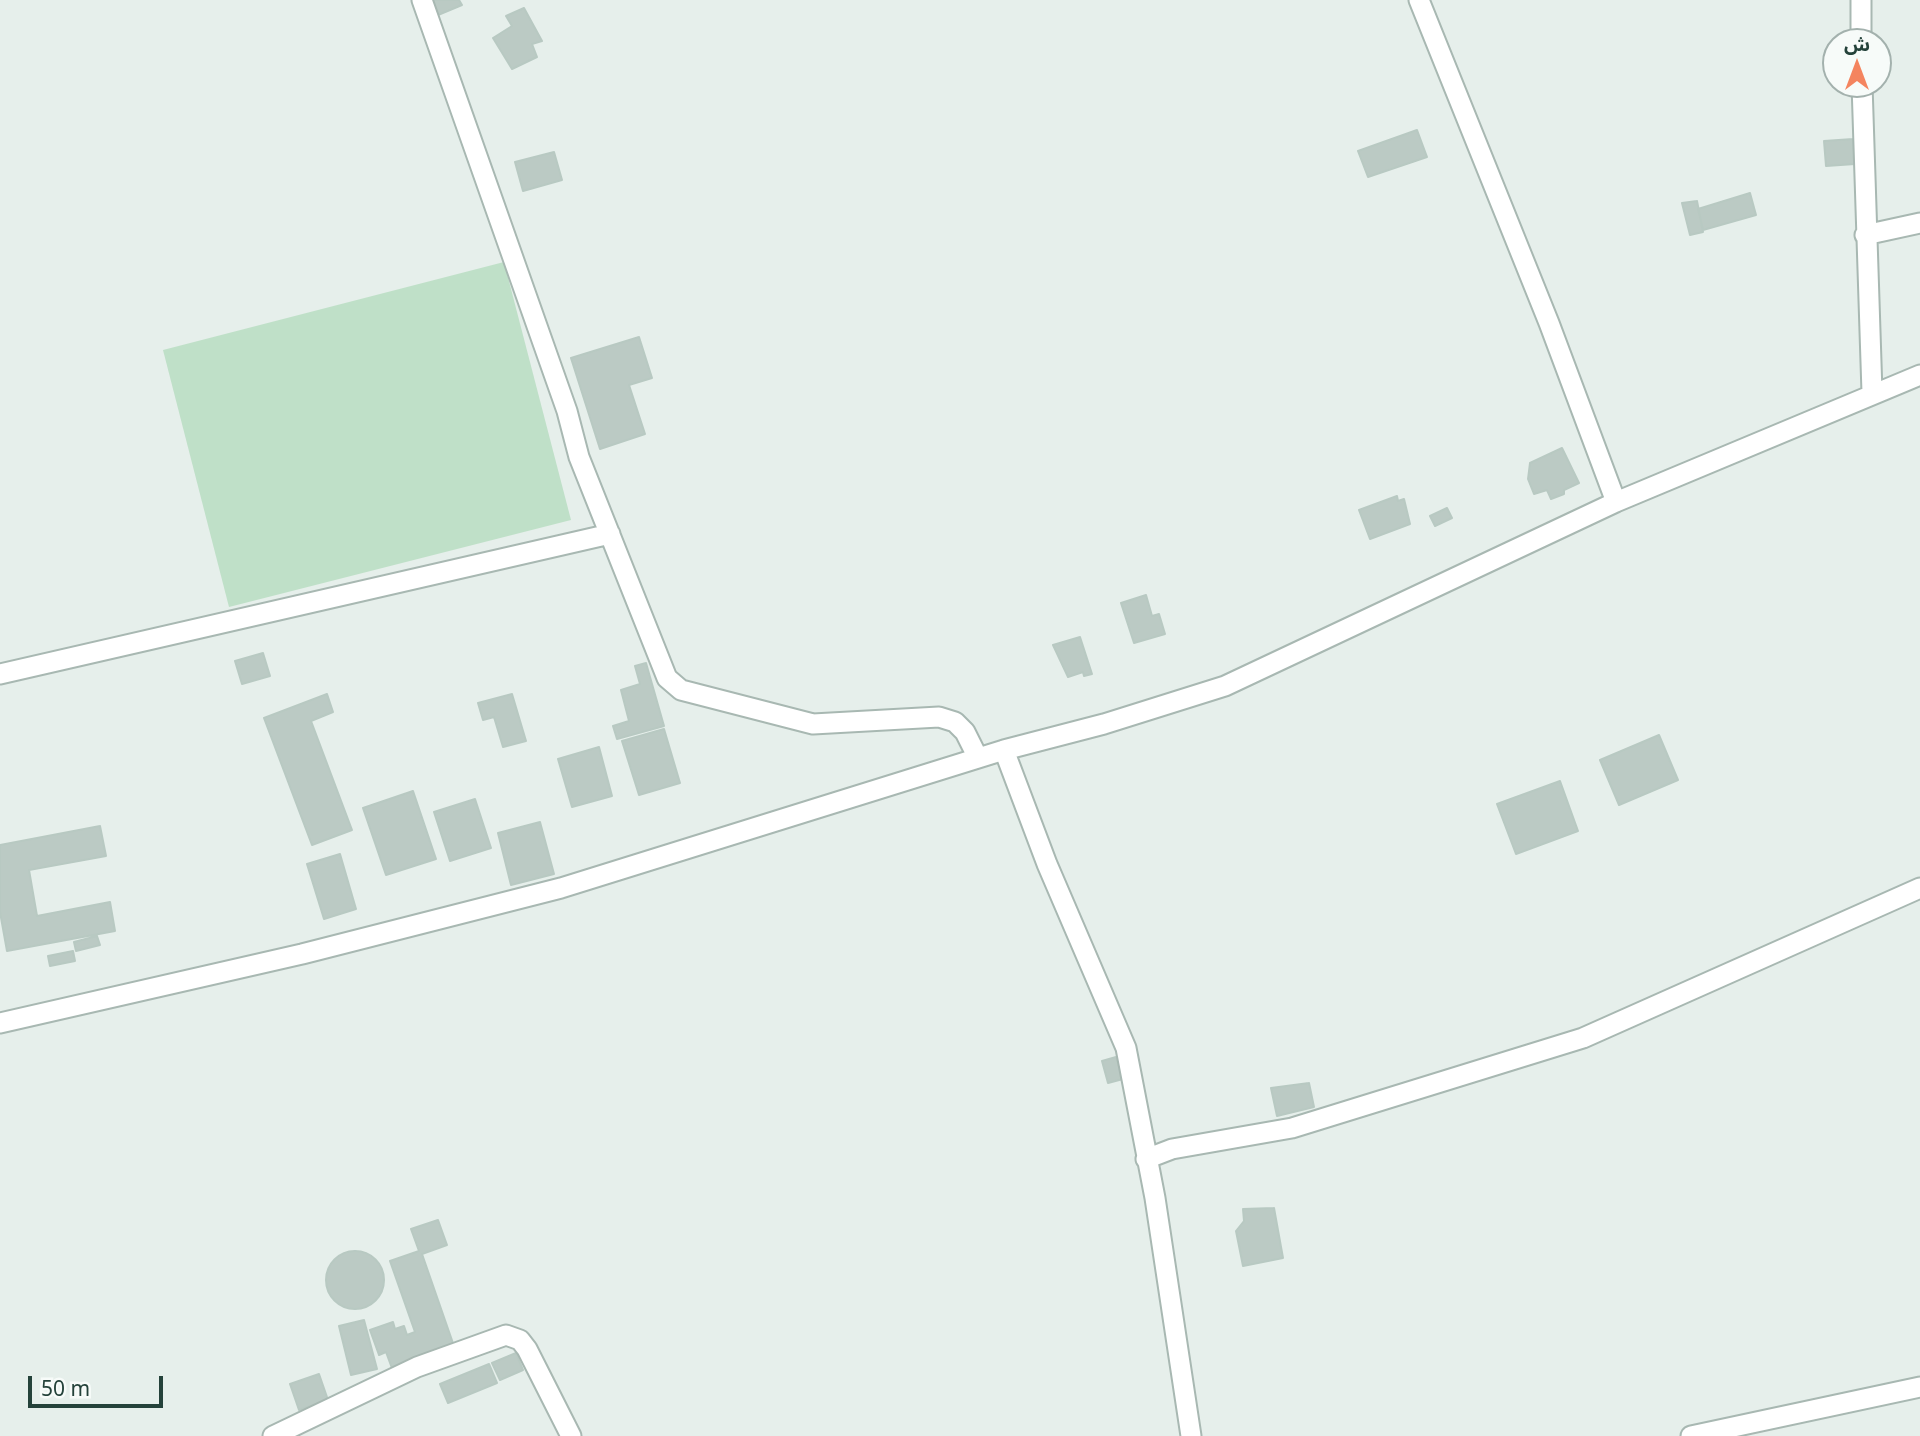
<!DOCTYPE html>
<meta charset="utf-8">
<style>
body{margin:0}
#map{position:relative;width:1920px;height:1436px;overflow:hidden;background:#e6efeb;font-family:"Noto Sans","Noto Sans Arabic",sans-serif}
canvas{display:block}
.north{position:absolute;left:1822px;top:28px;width:70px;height:70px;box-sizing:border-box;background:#f7fbf9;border:2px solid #a3b1ad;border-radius:50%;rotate:0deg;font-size:19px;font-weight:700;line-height:28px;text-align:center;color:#24423a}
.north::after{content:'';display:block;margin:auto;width:24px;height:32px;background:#f4845f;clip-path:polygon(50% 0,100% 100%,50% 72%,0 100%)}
.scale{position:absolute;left:28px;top:1376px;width:135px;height:32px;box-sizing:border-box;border:4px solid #24423a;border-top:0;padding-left:9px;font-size:21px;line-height:24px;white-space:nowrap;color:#24423a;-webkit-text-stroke:5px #f7fbf9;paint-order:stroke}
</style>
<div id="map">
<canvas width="1920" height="1436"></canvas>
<div class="north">ش</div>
<div class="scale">50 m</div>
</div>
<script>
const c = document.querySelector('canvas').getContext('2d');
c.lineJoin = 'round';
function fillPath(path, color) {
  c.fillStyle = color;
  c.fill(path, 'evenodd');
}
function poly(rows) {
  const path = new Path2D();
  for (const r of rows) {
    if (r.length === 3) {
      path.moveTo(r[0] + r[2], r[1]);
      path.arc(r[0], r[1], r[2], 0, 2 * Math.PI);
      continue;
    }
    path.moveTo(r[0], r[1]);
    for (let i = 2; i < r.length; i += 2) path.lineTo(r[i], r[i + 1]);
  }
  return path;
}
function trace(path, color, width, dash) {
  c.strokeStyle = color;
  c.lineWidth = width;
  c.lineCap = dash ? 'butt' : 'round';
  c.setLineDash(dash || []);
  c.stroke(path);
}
fillPath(poly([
 [504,262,571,520,229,607,163,350]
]), '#bfe0c8');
const building = poly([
 [433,0,459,0,462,5,438,15,433,0],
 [524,8,542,41,532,44,537,57,512,69,493,38,512,26,506,16,524,8],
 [1417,130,1427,157,1368,177,1358,151,1417,130],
 [1853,139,1855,164,1826,166,1824,141,1853,139],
 [554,152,562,180,523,191,515,162,554,152],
 [1750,193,1756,215,1703,230,1698,209,1750,193],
 [1697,201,1703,232,1690,235,1682,203,1697,201],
 [639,337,652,378,629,385,645,434,600,449,571,358,639,337],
 [1562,448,1579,483,1564,490,1564,494,1551,499,1547,490,1534,494,1528,479,1530,463,1562,448],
 [1397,496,1398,501,1404,499,1410,524,1370,539,1359,510,1397,496],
 [1447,508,1452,518,1435,526,1430,516,1447,508],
 [1146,595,1152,616,1159,614,1165,634,1134,643,1121,603,1146,595],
 [1080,637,1092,674,1084,676,1083,672,1068,677,1053,645,1080,637],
 [263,653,270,676,242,684,235,661,263,653],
 [646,663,664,726,617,739,613,726,629,721,621,690,640,684,635,666,646,663],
 [327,694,333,712,311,721,352,830,312,845,264,718,327,694],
 [512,694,526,741,503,747,494,717,483,720,478,703,512,694],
 [664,729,680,783,639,795,622,741,664,729],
 [1659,735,1678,780,1619,805,1600,760,1659,735],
 [599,747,612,796,572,807,558,759,599,747],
 [1560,781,1578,831,1516,854,1497,804,1560,781],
 [413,791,436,859,386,875,363,808,413,791],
 [475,799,491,848,450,861,434,812,475,799],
 [540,822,554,874,511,885,498,833,540,822],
 [100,826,106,856,29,870,37,916,110,902,115,931,7,951,0,912,0,845,100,826],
 [340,854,356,909,324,919,307,864,340,854],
 [97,936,100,945,76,951,74,942,97,936],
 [73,951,75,961,50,966,48,956,73,951],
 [1116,1057,1123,1079,1108,1083,1102,1061,1116,1057],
 [1309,1083,1314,1107,1277,1116,1271,1088,1309,1083],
 [1274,1208,1283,1258,1243,1266,1236,1231,1244,1221,1243,1209,1274,1208],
 [438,1220,447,1245,422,1254,455,1349,393,1371,386,1352,379,1355,370,1330,393,1322,395,1329,404,1326,407,1335,415,1332,390,1261,419,1251,411,1229,438,1220],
 [355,1280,29],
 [364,1320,377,1369,351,1375,339,1326,364,1320],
 [516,1353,523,1370,500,1380,492,1363,516,1353],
 [489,1364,497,1383,448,1403,440,1384,489,1364],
 [319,1374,328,1400,299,1410,290,1384,319,1374]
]);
fillPath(building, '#bbcac4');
trace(building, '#b8c9c2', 2);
const minor = poly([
 [422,0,567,411,579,457,667,678,681,690,813,724,939,717,955,722,965,732,978,758],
 [1419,0,1549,323,1616,502],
 [1861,0,1861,42],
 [1862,84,1872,393],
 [1865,235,1920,223],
 [0,674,610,534],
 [1004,750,1047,864,1126,1048,1155,1198,1191,1436],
 [0,1023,302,954,561,888,1004,750,1104,724,1225,686,1616,502,1920,375],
 [1146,1159,1172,1149,1292,1128,1583,1038,1920,888],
 [273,1436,417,1367,506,1335,520,1340,527,1349,571,1436],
 [1691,1436,1920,1387]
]);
trace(minor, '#a8b8b2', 23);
trace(minor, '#fff', 19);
</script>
